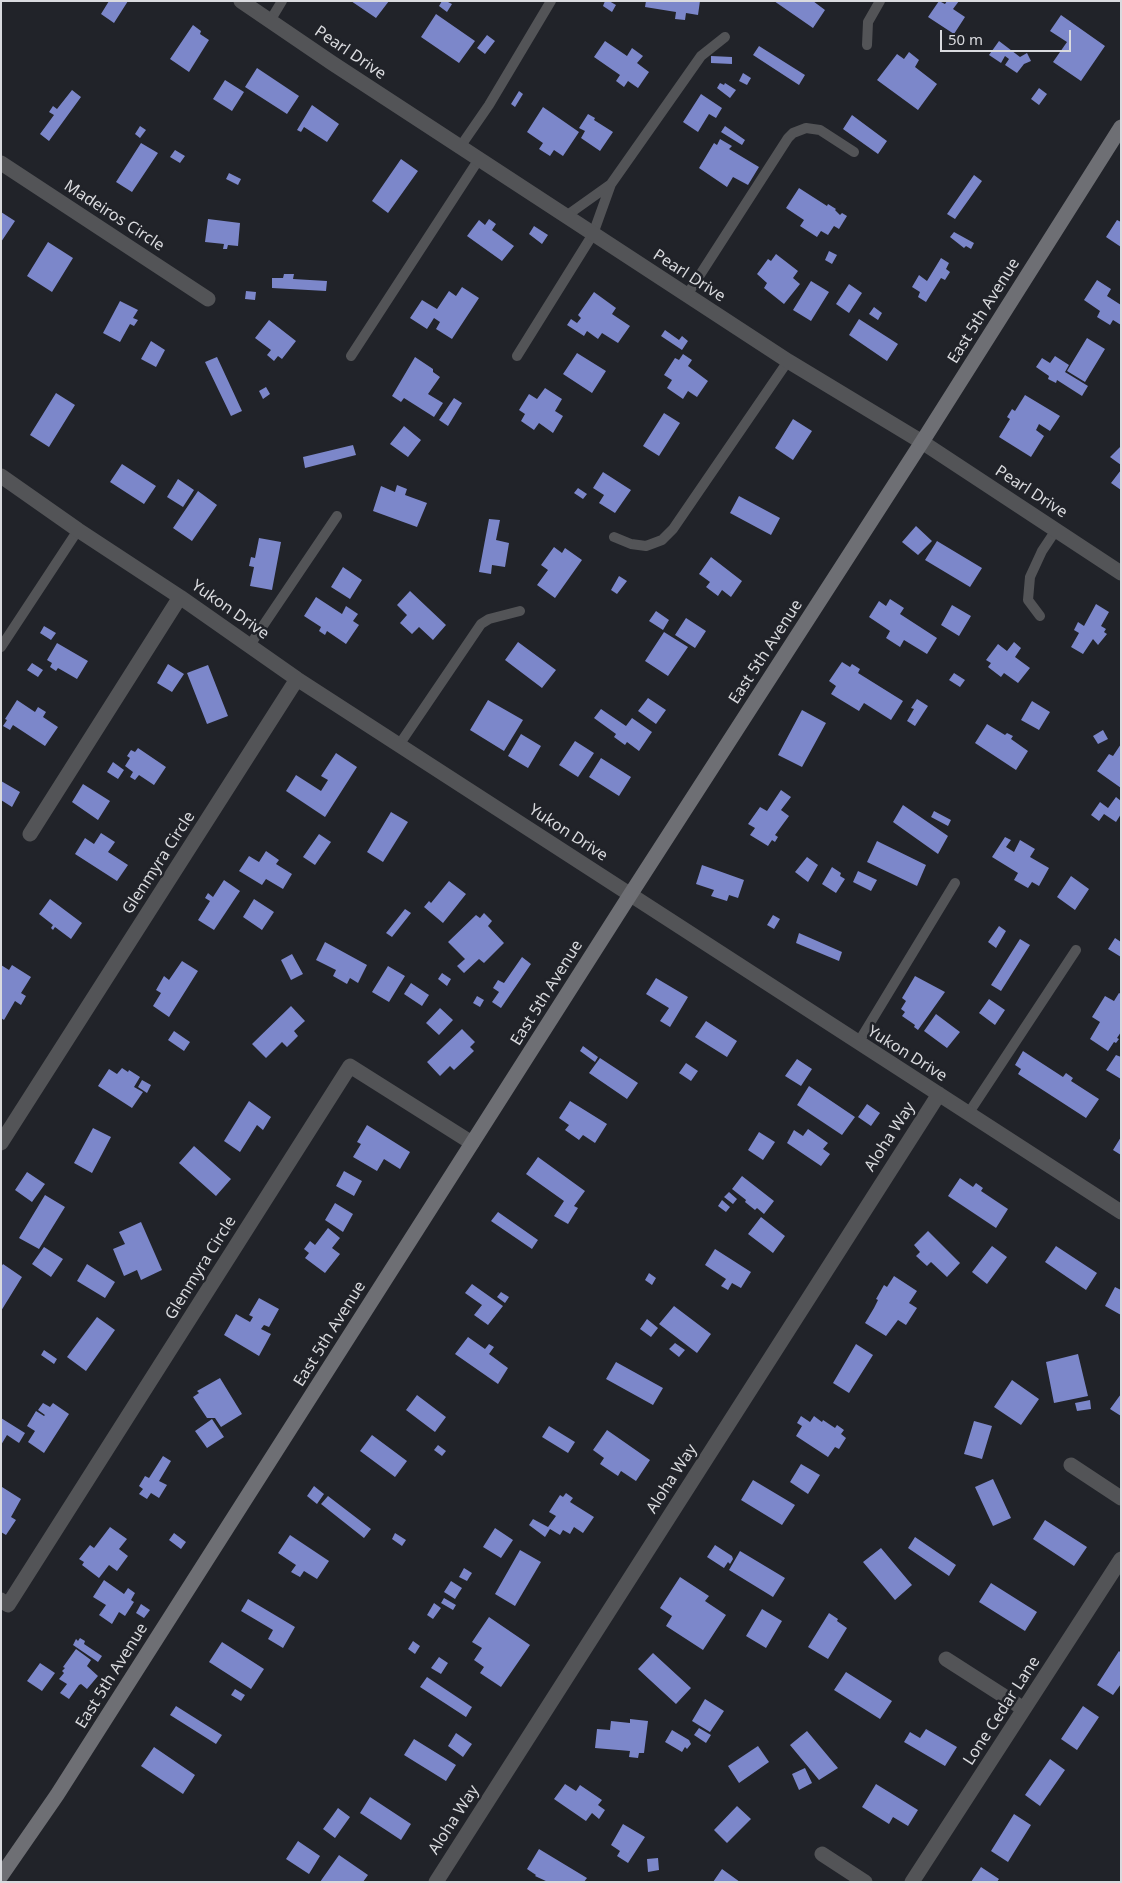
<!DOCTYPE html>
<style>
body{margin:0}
#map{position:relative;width:1122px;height:1883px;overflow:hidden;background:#212329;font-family:"Noto Sans",sans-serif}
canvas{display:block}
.frame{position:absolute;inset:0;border:2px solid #d9dade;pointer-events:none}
.scale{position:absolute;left:940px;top:30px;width:131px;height:22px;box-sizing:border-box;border:2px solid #d9dade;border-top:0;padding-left:6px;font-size:15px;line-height:18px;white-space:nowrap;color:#d9dade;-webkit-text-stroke:4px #212329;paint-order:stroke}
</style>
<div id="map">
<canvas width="1122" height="1883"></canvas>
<div class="frame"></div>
<div class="scale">50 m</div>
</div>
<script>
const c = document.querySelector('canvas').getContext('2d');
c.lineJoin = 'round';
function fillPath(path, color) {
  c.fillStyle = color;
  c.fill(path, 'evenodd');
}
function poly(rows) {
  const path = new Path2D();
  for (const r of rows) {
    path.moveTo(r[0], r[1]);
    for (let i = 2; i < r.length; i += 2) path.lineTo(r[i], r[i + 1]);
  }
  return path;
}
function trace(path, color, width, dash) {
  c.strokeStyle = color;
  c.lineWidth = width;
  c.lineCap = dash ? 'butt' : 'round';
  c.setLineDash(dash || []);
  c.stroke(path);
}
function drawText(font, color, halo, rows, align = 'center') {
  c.font = font + ' "Noto Sans",sans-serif';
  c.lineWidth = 5;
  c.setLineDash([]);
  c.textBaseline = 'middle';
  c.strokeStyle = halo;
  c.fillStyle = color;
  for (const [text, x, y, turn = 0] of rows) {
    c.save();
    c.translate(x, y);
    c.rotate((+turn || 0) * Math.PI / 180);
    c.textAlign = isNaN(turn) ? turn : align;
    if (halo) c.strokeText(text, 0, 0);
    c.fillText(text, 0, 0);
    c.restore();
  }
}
fillPath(poly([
 [109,1,128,1,114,23,101,14],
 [351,1,389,1,376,18],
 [442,1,446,1,452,4,447,12,439,6],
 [605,1,609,1,616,5,612,12,603,6],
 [646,1,700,1,698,15,686,13,685,20,675,19,676,12,645,7],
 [774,1,813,1,825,10,813,28],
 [939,1,945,4,947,1,959,1,953,9,965,17,954,34,928,17],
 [436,14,475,41,459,63,421,37],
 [1061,15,1105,46,1081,81,1053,62,1067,42,1050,31],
 [193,25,201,31,200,34,209,40,189,72,170,59],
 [487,35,495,41,485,54,477,48],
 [605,41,627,56,632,48,643,56,637,63,649,72,638,88,628,81,624,87,616,81,620,75,594,57],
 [999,41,1020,57,1027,53,1031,61,1024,64,1017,73,1005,65,1009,59,1005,56,1001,63,989,55],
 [759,46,805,75,799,85,753,55],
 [909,52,919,60,915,67,937,84,918,110,877,80,897,54,904,59],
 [711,56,732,57,732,64,711,63],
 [257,68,299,96,287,114,245,87],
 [743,73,751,78,747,85,739,81],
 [225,80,244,92,232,111,213,99],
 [720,83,724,85,725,83,736,90,730,98,717,88],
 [1039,88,1047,94,1039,105,1031,99],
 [72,90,81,97,49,141,40,134,54,115,49,112,53,106,57,109],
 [519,91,523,94,515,107,511,104],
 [701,94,722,108,716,118,709,114,698,132,683,122],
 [312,105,339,124,327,142,304,127,301,132,297,130],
 [543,107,579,132,563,156,554,150,550,156,539,149,543,143,527,132],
 [588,114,595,118,594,120,613,132,600,151,581,138,585,131,579,128],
 [852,115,887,141,878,154,843,129],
 [140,126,146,130,140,138,135,134],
 [725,126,745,140,742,145,721,132],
 [720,139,732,146,729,149,759,167,748,185,733,177,727,187,699,168,714,143,717,145],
 [141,143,158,153,132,192,116,182],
 [175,150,185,156,180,163,170,157],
 [401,159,418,171,388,213,372,201],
 [229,173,241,179,238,185,226,179],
 [974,175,982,181,955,219,947,214],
 [799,188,827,206,828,204,836,209,835,210,840,215,842,213,847,216,839,229,834,226,828,235,821,231,817,237,800,226,804,220,786,208],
 [1,212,15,221,1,242],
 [208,219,240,223,238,246,228,245,227,249,223,249,224,244,205,242],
 [489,219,496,224,492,230,514,246,502,261,467,236,479,220,485,225],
 [1117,220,1121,222,1121,247,1106,237],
 [534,226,548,235,542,244,529,234],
 [954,232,974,243,971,249,966,246,964,248,950,237],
 [48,242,73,258,52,292,27,276],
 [829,251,837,255,832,264,825,260],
 [776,254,798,271,793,278,800,284,784,304,764,288,767,283,757,274,768,259,771,261],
 [941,258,949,263,946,269,950,272,945,280,941,278,926,302,918,297,920,292,912,287,919,275,927,281],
 [284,274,294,274,293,279,327,281,326,291,272,288,272,278,283,278],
 [1097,280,1111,289,1107,296,1121,305,1121,325,1113,320,1110,325,1097,317,1100,311,1084,300],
 [811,281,829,292,811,321,793,310],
 [849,284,862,293,849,313,836,304],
 [462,287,479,298,452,339,436,329,440,322,434,318,427,329,410,318,422,300,437,309,449,291,456,296],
 [246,291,256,292,255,300,245,299],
 [594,292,616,308,612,314,630,326,618,343,602,333,598,339,587,331,584,336,567,325,571,319,577,323,581,318,578,315],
 [120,301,138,310,133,318,138,320,134,326,130,324,120,342,103,333],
 [874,307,882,313,878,320,869,314],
 [859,319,898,344,887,361,849,335],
 [269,320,296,341,282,359,278,356,274,361,267,355,271,350,255,338],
 [665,330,679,340,682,336,688,341,682,350,661,336],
 [1087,338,1105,349,1085,382,1067,371],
 [151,341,165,350,156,367,141,359],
 [577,353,606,371,592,393,563,374],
 [683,354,692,360,688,366,708,381,697,397,688,391,683,399,667,388,672,380,664,375,675,358,679,360],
 [1055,356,1069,365,1065,372,1088,386,1082,396,1057,380,1056,383,1048,379,1049,376,1036,367,1042,358,1050,363],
 [217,357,242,411,231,416,205,362],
 [415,357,433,369,433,372,440,377,428,394,443,403,434,417,404,398,401,402,392,396],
 [266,387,270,394,263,399,259,391],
 [545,388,562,399,555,411,563,416,553,433,539,423,534,430,521,421,525,414,519,410,529,394,537,399],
 [56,393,75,405,49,447,30,435],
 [1025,395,1060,416,1050,431,1039,424,1036,430,1044,436,1031,457,999,437,1010,419,1007,417,1012,409,1015,411],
 [454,398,462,403,448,426,439,420],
 [664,413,680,423,659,456,643,446],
 [793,419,812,431,793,460,775,448],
 [404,426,421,440,408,457,390,444],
 [353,445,356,455,305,468,303,457],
 [1121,446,1121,465,1110,457],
 [122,464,156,486,144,504,110,482],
 [1121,470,1121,490,1111,483],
 [603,472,631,490,615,513,599,503,604,495,593,488],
 [178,479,194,490,183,507,167,497],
 [397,485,407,489,405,495,427,503,417,527,373,511,381,486,395,492],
 [578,488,587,494,583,499,574,493],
 [198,491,217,505,192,541,173,528],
 [739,496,780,518,771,535,730,513],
 [489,519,500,520,496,540,509,543,505,567,492,565,491,574,479,572],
 [916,526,932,541,918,555,902,542],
 [259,538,281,542,272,590,250,586,254,567,249,566,251,557,255,558],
 [937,541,982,568,970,587,925,560],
 [554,547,562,553,565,548,582,560,555,598,537,585,548,570,541,565],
 [711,557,742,581,731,597,722,590,718,596,706,587,710,582,699,574],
 [343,567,362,580,350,599,331,587],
 [619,576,627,581,617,594,611,590],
 [410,591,446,625,433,640,419,627,412,634,400,623,407,615,397,605],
 [316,597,342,614,346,606,358,614,353,621,359,625,346,644,327,631,325,635,319,631,321,627,304,616],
 [890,599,904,608,900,614,937,638,927,654,904,640,900,647,886,638,890,631,869,617,879,601,886,606],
 [1096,604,1109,612,1101,626,1106,629,1104,632,1107,634,1098,645,1093,639,1083,654,1071,647,1079,633,1074,630,1078,622,1084,626],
 [952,605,971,616,959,636,941,625],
 [656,611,669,620,663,630,649,621],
 [686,618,706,631,695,648,675,635],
 [44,626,56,633,51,640,40,633],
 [664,632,688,647,668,676,645,661],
 [518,642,556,670,542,688,505,660],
 [1014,642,1021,648,1015,657,1030,668,1018,683,1004,673,1001,677,988,667,991,663,986,660,998,644,1007,651],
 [57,643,88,661,77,679,58,668,56,671,50,667,52,663,47,660],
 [842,662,850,667,852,664,860,669,858,673,903,701,891,720,864,703,859,711,831,694,836,686,829,681],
 [32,663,43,670,38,677,27,670],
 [168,664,184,674,172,692,157,683],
 [208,665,228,716,207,724,187,673],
 [954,673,965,680,960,687,949,680],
 [648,698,666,710,656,724,638,711],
 [917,699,928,706,915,726,907,721,914,709,911,708],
 [17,700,35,712,38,707,46,712,43,717,58,727,45,746,13,725,10,730,3,726,7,720,5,719],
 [488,700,523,720,504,751,470,730],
 [1032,701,1050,712,1039,730,1021,720],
 [601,709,626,726,632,718,652,732,639,751,627,742,625,745,614,737,616,734,594,718],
 [802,710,826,723,802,767,778,755],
 [987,724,1005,735,1007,733,1013,736,1011,739,1028,751,1016,770,975,743],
 [1103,730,1108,739,1098,744,1093,736],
 [521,734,541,746,528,768,508,756],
 [575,741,594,753,578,777,559,765],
 [1121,744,1121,788,1097,771,1109,754,1113,756],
 [138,748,166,767,154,785,139,775,135,780,130,777,133,772,125,766,130,758,127,756,131,750,135,752],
 [336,753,357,767,325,817,286,791,296,775,321,791,328,780,321,776],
 [601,758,631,777,619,796,589,777],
 [113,762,124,770,118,779,107,772],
 [1,781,20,792,12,807,1,800],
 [83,784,110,801,98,820,72,802],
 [781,790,791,797,781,810,789,816,775,835,778,837,775,842,772,840,768,846,750,835,755,828,748,824,760,807,767,811],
 [1116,797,1121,801,1121,814,1116,822,1104,814,1099,821,1091,815,1100,802,1108,808],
 [903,805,948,836,938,854,893,822],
 [934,811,951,820,948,826,931,817],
 [391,812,408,822,383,862,367,852],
 [101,833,115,842,108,852,128,865,117,881,75,854,85,838,94,844],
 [319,834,331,842,315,865,303,857],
 [1005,837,1011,840,1006,847,1014,852,1020,840,1035,849,1030,857,1049,868,1039,886,1032,882,1028,888,1014,880,1018,873,992,857],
 [877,841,926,865,917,886,867,862],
 [266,851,279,860,276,864,292,874,283,889,266,879,262,885,239,871,249,856,259,862],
 [807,857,818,865,808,882,795,872],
 [702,865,744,880,738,898,729,895,727,901,711,896,714,890,696,884],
 [832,867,841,873,840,876,845,879,836,893,822,884],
 [858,871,877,880,871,891,853,882],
 [1071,876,1089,889,1075,910,1057,897],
 [224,880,240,891,214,930,198,920,210,901,205,898,208,893,213,897],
 [449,881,466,894,443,923,424,907,429,901,431,903],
 [50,899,82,923,71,939,55,927,53,930,51,928,53,925,39,914],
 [254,899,274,912,262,930,243,917],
 [405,909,411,913,392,937,386,933],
 [484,913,492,921,488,926,504,943,484,963,479,959,464,973,457,966,465,959,448,942,476,915,480,918],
 [773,915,780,919,774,929,767,925],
 [999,926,1006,931,996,948,988,942],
 [799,933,842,952,839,961,796,943],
 [1115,938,1121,942,1121,957,1108,949],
 [1020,939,1030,945,1001,991,991,985],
 [325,942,367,965,358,983,350,978,347,984,333,976,336,970,316,960],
 [292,954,303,974,291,980,281,960],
 [522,957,531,964,501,1008,492,1002,499,992,493,988,498,980,504,983],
 [182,961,198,971,169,1017,153,1006,161,993,156,990,164,976,169,980],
 [1,965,9,970,12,965,31,977,21,993,26,996,21,1005,15,1001,4,1020,1,1018],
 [388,966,405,976,389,1002,372,992],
 [442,973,451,979,447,986,438,979],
 [915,976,945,992,918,1030,914,1027,915,1025,902,1016,905,1012,901,1009,906,1001,902,998],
 [656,978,688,997,670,1027,660,1021,669,1008,646,994],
 [411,983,429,995,422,1006,404,994],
 [1119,993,1121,994,1121,1032,1117,1038,1119,1039,1116,1043,1114,1042,1108,1051,1090,1039,1100,1022,1092,1017,1105,996,1114,1001],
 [477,996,484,1000,480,1007,473,1003],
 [989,999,1005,1010,995,1025,979,1013],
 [291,1006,305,1021,294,1031,298,1036,287,1047,282,1042,266,1058,252,1044],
 [440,1008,453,1020,439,1035,426,1023],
 [936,1014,960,1032,947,1048,924,1031],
 [706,1021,737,1041,727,1057,695,1037],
 [462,1029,475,1042,470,1047,474,1051,454,1070,450,1066,440,1076,427,1062],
 [174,1031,190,1042,184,1051,168,1040],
 [583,1046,598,1057,595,1062,580,1051],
 [1023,1051,1063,1077,1066,1073,1073,1078,1071,1081,1099,1099,1086,1118,1018,1074,1021,1069,1015,1065],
 [1116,1055,1121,1057,1121,1079,1106,1070],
 [600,1058,638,1083,627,1099,589,1073],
 [797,1059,812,1069,801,1086,785,1076],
 [686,1063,698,1071,691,1081,679,1073],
 [122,1068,128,1072,129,1070,140,1077,134,1087,143,1092,132,1108,98,1086,109,1069,117,1074],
 [142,1080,151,1085,147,1093,138,1087],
 [809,1086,855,1117,842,1135,797,1105],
 [249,1101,271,1117,263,1130,257,1125,240,1152,224,1141],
 [570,1101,607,1124,595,1143,583,1135,579,1140,565,1130,569,1125,559,1118],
 [867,1104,880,1113,871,1126,858,1117],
 [367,1125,410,1152,400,1169,384,1159,377,1171,353,1157,361,1144,357,1142],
 [93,1128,111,1137,92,1173,74,1163],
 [808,1129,828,1143,823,1149,830,1154,821,1166,787,1143,794,1130,803,1136],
 [759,1132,775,1142,763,1160,748,1150],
 [1121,1137,1121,1155,1113,1150],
 [194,1146,231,1179,216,1196,179,1163],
 [538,1157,585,1191,574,1206,578,1208,568,1224,554,1216,564,1201,526,1174],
 [344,1171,362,1181,354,1196,336,1186],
 [27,1172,45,1184,32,1202,15,1190],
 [742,1176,774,1201,764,1214,757,1208,755,1210,745,1202,746,1200,732,1189],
 [960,1178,973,1187,976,1183,983,1188,981,1191,1008,1209,996,1228,948,1196],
 [729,1192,737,1199,733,1204,724,1197],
 [45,1195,65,1207,39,1249,19,1238],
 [722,1200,730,1207,726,1212,718,1206],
 [335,1203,353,1214,343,1232,325,1220],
 [498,1212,538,1240,532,1249,491,1221],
 [761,1217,785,1236,773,1253,748,1234],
 [141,1222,162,1270,141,1280,137,1270,124,1276,113,1249,125,1244,119,1232],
 [328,1228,340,1238,332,1248,340,1254,325,1273,305,1258,309,1253,304,1249,310,1241,315,1245],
 [928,1231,960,1263,947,1277,931,1262,927,1266,916,1256,920,1252,914,1245],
 [992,1246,1007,1257,987,1284,972,1272],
 [1056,1246,1097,1273,1086,1290,1045,1262],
 [44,1247,63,1259,51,1277,32,1264],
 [715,1249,751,1272,741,1288,732,1283,728,1290,721,1286,726,1279,705,1265],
 [3,1264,22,1277,1,1311,1,1267],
 [87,1264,115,1282,105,1298,77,1281],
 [649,1273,656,1278,652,1285,645,1280],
 [894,1276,917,1291,909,1303,917,1308,906,1325,898,1320,886,1336,865,1323,874,1308,878,1300,876,1299,884,1285,887,1287],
 [472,1284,503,1306,488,1325,474,1315,482,1305,465,1293],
 [1115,1287,1121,1290,1121,1315,1105,1306],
 [501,1292,509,1297,505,1303,497,1297],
 [259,1298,279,1309,269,1327,264,1325,261,1329,271,1334,259,1356,224,1335,236,1314,250,1322,253,1317,249,1315],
 [674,1306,711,1334,697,1353,659,1324],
 [97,1317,115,1330,86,1371,67,1357],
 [647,1319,658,1328,651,1337,640,1329],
 [468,1337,485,1349,489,1344,494,1347,489,1354,508,1368,498,1384,455,1354],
 [675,1343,685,1350,679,1357,669,1349],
 [856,1344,873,1355,849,1393,833,1383],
 [44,1350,57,1359,54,1364,41,1355],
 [1078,1354,1088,1396,1054,1403,1046,1362],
 [616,1362,663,1388,653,1405,606,1379],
 [220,1378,242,1414,221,1427,215,1418,207,1418,193,1397,199,1393,197,1391],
 [1012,1380,1039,1399,1021,1425,994,1407],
 [1121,1394,1121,1416,1110,1409],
 [417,1395,446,1417,435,1432,406,1410],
 [1090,1400,1091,1409,1077,1411,1075,1403],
 [43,1403,50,1407,53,1403,69,1414,44,1453,28,1442,35,1431,27,1426,36,1411,44,1416,45,1415,38,1410],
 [801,1416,810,1422,814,1416,822,1422,823,1420,835,1428,837,1425,844,1430,841,1434,846,1438,839,1449,835,1447,828,1457,796,1436,802,1426,797,1423],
 [1,1418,25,1433,19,1443,7,1435,1,1445],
 [212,1419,224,1437,207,1448,195,1431],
 [974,1421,992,1426,982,1459,964,1454],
 [549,1426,575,1442,568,1453,542,1437],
 [607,1430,650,1460,636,1481,621,1471,618,1476,600,1464,604,1458,593,1450],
 [372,1435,407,1461,395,1477,360,1451],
 [438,1445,446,1451,442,1456,434,1450],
 [163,1456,171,1461,159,1481,167,1485,159,1498,151,1493,147,1499,139,1494,143,1489,139,1486,145,1476,149,1478],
 [801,1464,820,1475,808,1494,790,1482],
 [993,1479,1011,1518,993,1526,975,1487],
 [753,1480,795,1505,782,1525,741,1500],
 [314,1486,324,1494,317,1504,307,1496],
 [2,1487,21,1499,11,1517,16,1520,6,1535,1,1532],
 [566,1493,573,1498,570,1502,594,1517,583,1533,574,1527,570,1534,563,1530,560,1535,550,1529,545,1537,529,1525,533,1519,548,1527,556,1516,549,1512,560,1495,563,1497],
 [328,1496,371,1529,364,1538,321,1504],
 [1045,1520,1087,1547,1074,1566,1033,1539],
 [110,1527,127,1539,119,1549,128,1556,117,1571,109,1565,99,1578,82,1565,84,1562,79,1559,90,1545,94,1548],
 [495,1528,513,1540,501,1558,483,1547],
 [174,1533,186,1542,181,1549,169,1540],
 [395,1533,406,1540,402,1546,392,1539],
 [290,1535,329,1561,317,1579,304,1571,300,1577,291,1572,296,1565,278,1553],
 [915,1537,956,1565,949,1576,908,1548],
 [715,1545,732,1556,733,1559,730,1564,728,1562,724,1568,707,1557],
 [881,1548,912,1585,895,1600,863,1562],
 [520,1550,541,1562,515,1606,495,1594],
 [740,1551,785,1578,773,1597,729,1570],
 [464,1568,472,1573,467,1581,459,1577],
 [680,1577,709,1596,705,1601,726,1615,703,1650,666,1626,672,1616,660,1608],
 [104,1580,124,1594,128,1588,135,1593,131,1600,134,1602,125,1616,119,1612,112,1624,99,1615,106,1605,93,1597],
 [451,1581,462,1588,455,1599,444,1592],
 [991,1583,1037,1612,1025,1631,979,1602],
 [444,1598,456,1605,453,1610,441,1603],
 [248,1599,295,1627,283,1648,268,1639,273,1630,241,1611],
 [434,1603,441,1608,433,1619,427,1615],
 [141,1604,150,1610,144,1618,136,1613],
 [762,1609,782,1621,766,1648,746,1636],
 [829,1613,838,1619,837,1621,847,1628,828,1659,808,1647],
 [489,1617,530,1645,501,1687,480,1673,484,1667,474,1660,482,1648,472,1642],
 [80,1638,85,1641,84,1644,102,1656,98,1662,73,1645,76,1639,78,1641],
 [413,1641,420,1646,415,1654,408,1649],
 [222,1642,264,1669,251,1689,209,1662],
 [76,1649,91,1660,87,1666,98,1676,87,1689,81,1684,79,1685,69,1699,60,1693,67,1684,59,1679,64,1673,62,1671,65,1668,63,1667],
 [1119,1651,1121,1653,1121,1684,1113,1695,1097,1685],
 [653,1653,691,1688,676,1704,638,1669],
 [439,1657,448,1663,441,1674,431,1668],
 [40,1663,55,1673,42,1691,27,1681],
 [846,1672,892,1701,880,1719,834,1690],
 [427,1677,472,1707,466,1717,420,1687],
 [235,1689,245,1695,241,1701,231,1695],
 [705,1699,724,1711,710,1732,692,1721],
 [176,1706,222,1735,216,1744,170,1715],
 [1083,1706,1099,1717,1077,1750,1061,1739],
 [630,1719,648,1721,644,1753,639,1753,638,1758,629,1757,630,1751,595,1748,597,1729,610,1730,611,1721,630,1723],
 [699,1728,711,1735,706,1743,694,1735],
 [926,1729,957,1747,945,1766,904,1742,910,1732,920,1738],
 [672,1730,689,1740,691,1744,687,1749,685,1747,682,1752,665,1742],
 [807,1731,838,1768,819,1780,790,1745],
 [456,1733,472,1744,463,1757,448,1746],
 [414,1739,456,1765,446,1781,404,1755],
 [758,1746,769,1762,739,1783,728,1766],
 [154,1747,195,1775,183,1794,141,1766],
 [1050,1759,1065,1770,1040,1806,1025,1795],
 [805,1768,812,1783,799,1790,792,1774],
 [565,1784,576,1791,580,1785,602,1800,598,1805,605,1810,599,1819,592,1813,586,1821,554,1799],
 [876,1784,918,1810,908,1826,893,1817,889,1824,862,1807],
 [370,1797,411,1824,401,1840,360,1813],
 [737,1806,751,1819,727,1843,714,1830],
 [338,1808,350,1817,335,1838,323,1829],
 [1014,1814,1031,1825,1008,1862,991,1851],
 [623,1824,645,1837,628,1863,617,1856,620,1851,611,1845],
 [298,1841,320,1856,309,1874,286,1859],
 [539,1849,587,1878,584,1882,548,1882,535,1876,536,1875,527,1869],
 [339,1855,368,1875,363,1882,320,1882],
 [658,1858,659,1870,648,1872,647,1859],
 [981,1867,999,1879,997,1882,971,1882],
 [722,1869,740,1882,713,1882]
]), '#7c87ca');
trace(poly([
 [270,21,282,1],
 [867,45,868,22,880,1],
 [460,147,489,105,551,1],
 [611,184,701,56,725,37],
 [687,295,788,138,793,133,806,128,820,130,854,152],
 [351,356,479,159],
 [517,356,593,234,611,184,566,216],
 [614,537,631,544,646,546,662,540,673,529,788,361],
 [1040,616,1028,600,1030,577,1042,551,1056,530],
 [250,645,337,516],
 [1,647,78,530],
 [399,745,481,624,489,619,520,611],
 [858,1043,955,883],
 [968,1114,1076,950]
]), '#535457', 10);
trace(poly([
 [241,1,332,63,788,361,922,442,1121,573],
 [1,163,208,299],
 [1,476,78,530,180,597,297,679,1121,1212],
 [30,834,180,597],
 [1,1143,297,679],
 [1071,1465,1121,1498],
 [1,1600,8,1605,350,1066,472,1143],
 [946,1659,1024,1709],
 [822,1854,865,1882],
 [436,1882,939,1094],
 [912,1882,1121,1559]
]), '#535457', 15);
trace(poly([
 [1,1876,57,1795,630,895,922,442,1121,127]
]), '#6e6f74', 15);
drawText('16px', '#d9dade', '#212329', [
 ["Pearl Drive",350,53,34],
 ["Madeiros Circle",114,216,33],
 ["Pearl Drive",689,276,33],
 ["East 5th Avenue",984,311,-58],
 ["Pearl Drive",1031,492,33],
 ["Yukon Drive",230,610,35],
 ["East 5th Avenue",766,652,-57],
 ["Yukon Drive",568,833,33],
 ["Glenmyra Circle",159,863,-57],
 ["East 5th Avenue",547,993,-58],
 ["Yukon Drive",907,1054,32],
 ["Aloha Way",890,1137,-57],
 ["Glenmyra Circle",201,1268,-58],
 ["East 5th Avenue",330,1334,-58],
 ["Aloha Way",672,1479,-57],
 ["East 5th Avenue",112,1676,-58],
 ["Lone Cedar Lane",1002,1711,-57],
 ["Aloha Way",454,1820,-57]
]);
</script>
